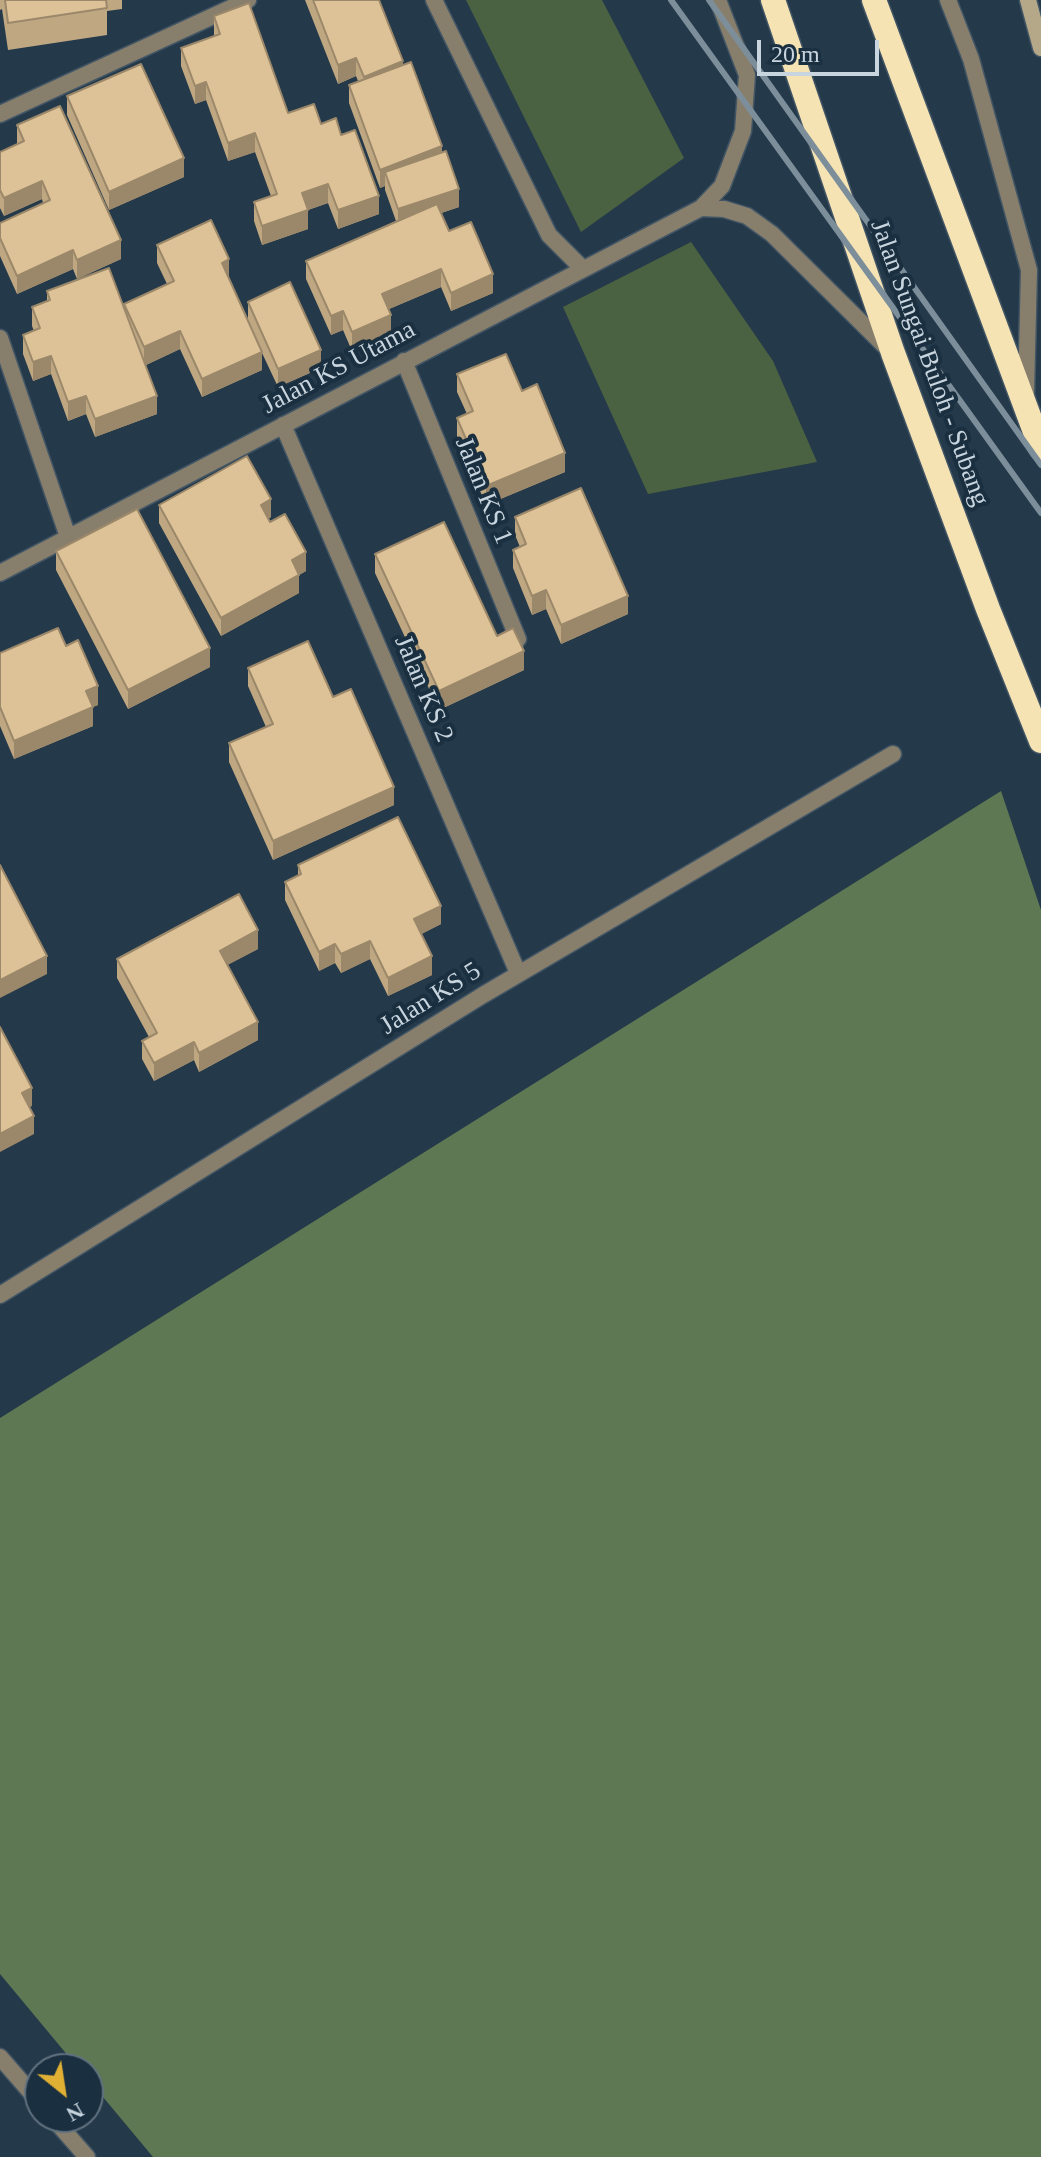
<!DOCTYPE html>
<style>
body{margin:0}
#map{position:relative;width:1041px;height:2157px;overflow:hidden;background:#24394a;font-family:Georgia,serif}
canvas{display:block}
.north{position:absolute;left:24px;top:2053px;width:80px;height:80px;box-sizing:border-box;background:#1a2f3f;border:2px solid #60717f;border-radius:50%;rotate:150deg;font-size:22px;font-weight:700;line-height:32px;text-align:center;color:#c8d5df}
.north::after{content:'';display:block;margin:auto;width:28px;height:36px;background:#e0b034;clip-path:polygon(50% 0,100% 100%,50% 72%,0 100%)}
.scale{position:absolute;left:757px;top:40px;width:122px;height:36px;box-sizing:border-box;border:4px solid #c8d5df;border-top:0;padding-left:10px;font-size:24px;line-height:28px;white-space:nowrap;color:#c8d5df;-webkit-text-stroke:6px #1a2f3f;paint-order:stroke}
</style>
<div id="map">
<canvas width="1041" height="2157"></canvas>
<div class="north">N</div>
<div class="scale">20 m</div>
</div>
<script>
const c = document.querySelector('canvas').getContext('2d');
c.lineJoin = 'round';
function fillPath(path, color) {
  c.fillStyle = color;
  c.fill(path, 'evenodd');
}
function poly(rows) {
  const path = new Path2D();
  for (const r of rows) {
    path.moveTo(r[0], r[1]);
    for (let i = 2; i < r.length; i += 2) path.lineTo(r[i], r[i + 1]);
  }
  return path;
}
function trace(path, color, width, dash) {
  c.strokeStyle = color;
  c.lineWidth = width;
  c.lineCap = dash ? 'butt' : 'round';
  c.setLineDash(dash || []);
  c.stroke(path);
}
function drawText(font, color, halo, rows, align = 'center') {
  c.font = font + ' Georgia,serif';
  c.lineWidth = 8;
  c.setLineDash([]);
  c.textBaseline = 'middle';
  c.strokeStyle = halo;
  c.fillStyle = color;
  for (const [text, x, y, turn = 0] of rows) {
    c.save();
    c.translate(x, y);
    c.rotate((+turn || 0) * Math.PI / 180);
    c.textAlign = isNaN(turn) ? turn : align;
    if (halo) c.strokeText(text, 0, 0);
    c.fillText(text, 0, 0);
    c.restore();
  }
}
fillPath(poly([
 [466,0,602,0,684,158,581,232],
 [691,242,773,361,817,462,648,494,563,307]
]), '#4b6242');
fillPath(poly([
 [1001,791,1041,910,1041,2157,153,2157,88,2079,88,2069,79,2069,0,1974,0,1418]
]), '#5e7853');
const lane = poly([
 [948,0,971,59,1029,270,1026,394],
 [0,2057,40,2103],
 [52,2117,87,2157]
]);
const street = poly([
 [434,0,549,235,583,269],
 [0,114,248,0],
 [701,208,724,209,747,216,772,234,889,350],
 [0,338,68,537],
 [404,361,518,639],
 [283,425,518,973],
 [0,573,701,208,722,186,743,131,747,75,718,0],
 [0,1295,483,995,893,754]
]);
const secondary = poly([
 [1028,0,1041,48]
]);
const highway = poly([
 [773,0,893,353,988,609,1041,741],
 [874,0,1041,448]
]);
trace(lane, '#425565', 19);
trace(street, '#425565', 19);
trace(secondary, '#425565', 19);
trace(highway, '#425565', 27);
trace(lane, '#877f6c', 16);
trace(street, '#877f6c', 16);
trace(secondary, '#b4a889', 16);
trace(highway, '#f6e3b4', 24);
trace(poly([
 [671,0,1041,513],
 [709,0,1041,465]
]), '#7d8e9b', 6);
fillPath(poly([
 [0,0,122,0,122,9,107,11,107,35,8,50,2,9,0,10],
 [305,0,379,0,403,64,442,152,459,207,441,213,449,231,493,293,451,311,441,287,389,309,391,334,352,351,343,330,331,335,306,279,306,261,396,221,385,190,385,186,380,188,349,103,349,85,358,81,356,76,338,84],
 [214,16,288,113,321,124,341,135,379,214,338,229,328,203,308,210,308,229,262,245,254,221,254,202,271,196,255,152,228,161,206,100,195,104,181,66,181,48,214,36],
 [67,96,184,177,109,210,67,115],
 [17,125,121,259,77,279,73,269,17,294,0,256,0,223,43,203,42,199,4,216,0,208,0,152,17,144],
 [157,245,229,278,248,319,248,302,321,368,278,387,262,353,262,370,202,397,180,349,146,365,157,414,95,437,86,414,68,421,51,374,33,381,23,354,23,335,34,331,32,326,32,307,47,301,47,291,124,309,124,304,167,284,157,263],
 [457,374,522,391,565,472,486,505,457,436,457,418,467,414,457,392],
 [159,505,271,517,268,519,306,571,299,575,299,593,221,636,159,523],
 [515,517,628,614,561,644,546,609,532,615,513,568,513,550,520,547,515,535],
 [56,551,210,667,128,709,56,570],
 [375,554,497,636,524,670,439,710,375,573],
 [66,646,98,705,92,707,93,726,14,759,0,726,0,653],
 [248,668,333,697,394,805,273,860,229,762,229,743,266,727,248,686],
 [298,865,441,924,421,934,432,975,388,996,370,959,341,973,335,963,319,971,285,900,285,882,298,876],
 [258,949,227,965,258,1040,199,1072,194,1060,154,1081,142,1059,142,1041,149,1037,117,978,117,959]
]), '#bfa782');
fillPath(poly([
 [356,58,356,76,338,84,338,65],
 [403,61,403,80,364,95,364,77],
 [206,82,206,100,195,104,195,86],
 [255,133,255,152,228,161,228,143],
 [442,146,442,164,385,172,385,186,380,188,380,170],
 [184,158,184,177,109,210,109,192],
 [42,181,42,199,4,216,4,198],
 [328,184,328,203,302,212,302,193],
 [459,189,459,207,398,228,398,209],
 [379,196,379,214,338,229,338,210],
 [308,210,308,229,262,245,262,226],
 [121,240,121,259,77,279,77,260],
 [73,250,73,269,17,294,17,276],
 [229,259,229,278,222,263],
 [441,269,441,287,382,312,382,294],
 [493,274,493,293,451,311,451,293],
 [343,311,343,330,331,335,331,316],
 [391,315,391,334,352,351,352,332],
 [180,331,180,349,144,366,144,347],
 [321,350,321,368,278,387,278,369],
 [262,352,262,370,202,397,202,379],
 [51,356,51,374,33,381,33,362],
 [86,396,86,414,68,421,68,402],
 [157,396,157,414,95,437,95,419],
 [565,453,565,472,486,505,486,486],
 [271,499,271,517,261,523,261,505],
 [306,552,306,571,292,579,292,560],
 [299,575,299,593,221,636,221,618],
 [546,590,546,609,532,615,532,596],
 [628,596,628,614,561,644,561,625],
 [210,648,210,667,128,709,128,690],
 [524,651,524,670,439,710,439,691],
 [98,686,98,705,86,710,86,691],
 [93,707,93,726,14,759,14,741],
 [394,787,394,805,273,860,273,841],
 [441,906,441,924,414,938,414,919],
 [258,930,258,949,220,969,220,951],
 [370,941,370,959,341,973,341,954],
 [335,944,335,963,319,971,319,952],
 [47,956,47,974,0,998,0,980],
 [432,956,432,975,388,996,388,978],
 [258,1022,258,1040,199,1072,199,1053],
 [194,1042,194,1060,154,1081,154,1063],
 [32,1088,32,1106,22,1111,22,1093],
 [34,1116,34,1134,0,1152,0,1134]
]), '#9b886a');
const building = poly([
 [5,0,106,0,107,8,8,23,5,0],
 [313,0,379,0,403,61,364,77,356,58,338,65,313,0],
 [249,3,288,113,314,104,321,124,336,118,341,135,355,130,379,196,338,210,328,184,302,193,308,210,262,226,254,202,277,194,255,133,228,143,206,82,195,86,181,48,220,34,214,16,249,3],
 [411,62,442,146,380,170,349,85,411,62],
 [141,64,184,158,109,192,67,96,141,64],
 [60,106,121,240,77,260,73,250,17,276,0,238,0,223,50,200,42,181,4,198,0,190,0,152,24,141,17,125,60,106],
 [446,151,459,189,398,209,385,172,446,151],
 [437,204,449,231,471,222,493,274,451,293,441,269,382,294,391,315,352,332,343,311,331,316,306,261,437,204],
 [211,220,229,259,222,263,262,352,202,379,180,331,144,347,124,304,174,281,157,245,211,220],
 [109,268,157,396,95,419,86,396,68,402,51,356,33,362,23,335,40,328,32,307,50,300,47,291,109,268],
 [290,282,321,350,278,369,248,302,290,282],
 [506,354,522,391,537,384,565,453,486,486,457,418,473,411,457,374,506,354],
 [247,456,271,499,261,505,270,522,285,514,306,552,292,560,299,575,221,618,159,505,247,456],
 [581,488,628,596,561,625,546,590,532,596,513,550,526,544,515,517,581,488],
 [137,509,210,648,128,690,56,551,137,509],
 [444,522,497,636,513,628,524,651,439,691,375,554,444,522],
 [58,628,66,646,78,640,98,686,86,691,93,707,14,741,0,707,0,653,58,628],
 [308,641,333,697,351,689,394,787,273,841,229,743,273,724,248,668,308,641],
 [398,817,441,906,414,919,432,956,388,978,370,941,341,954,335,944,319,952,285,882,301,874,298,865,398,817],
 [0,865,47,956,0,980,0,865],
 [239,894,258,930,220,951,258,1022,199,1053,194,1042,154,1063,142,1041,157,1033,117,959,239,894],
 [0,1027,32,1088,22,1093,34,1116,0,1134,0,1027]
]);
fillPath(building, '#dec297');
trace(building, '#9b886a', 2);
drawText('26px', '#c8d5df', '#1a2f3f', [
 ["Jalan Sungai Buloh - Subang",929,363,70],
 ["Jalan KS Utama",339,368,-28],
 ["Jalan KS 1",483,491,68],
 ["Jalan KS 2",423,689,67],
 ["Jalan KS 5",431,999,-32]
]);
</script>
